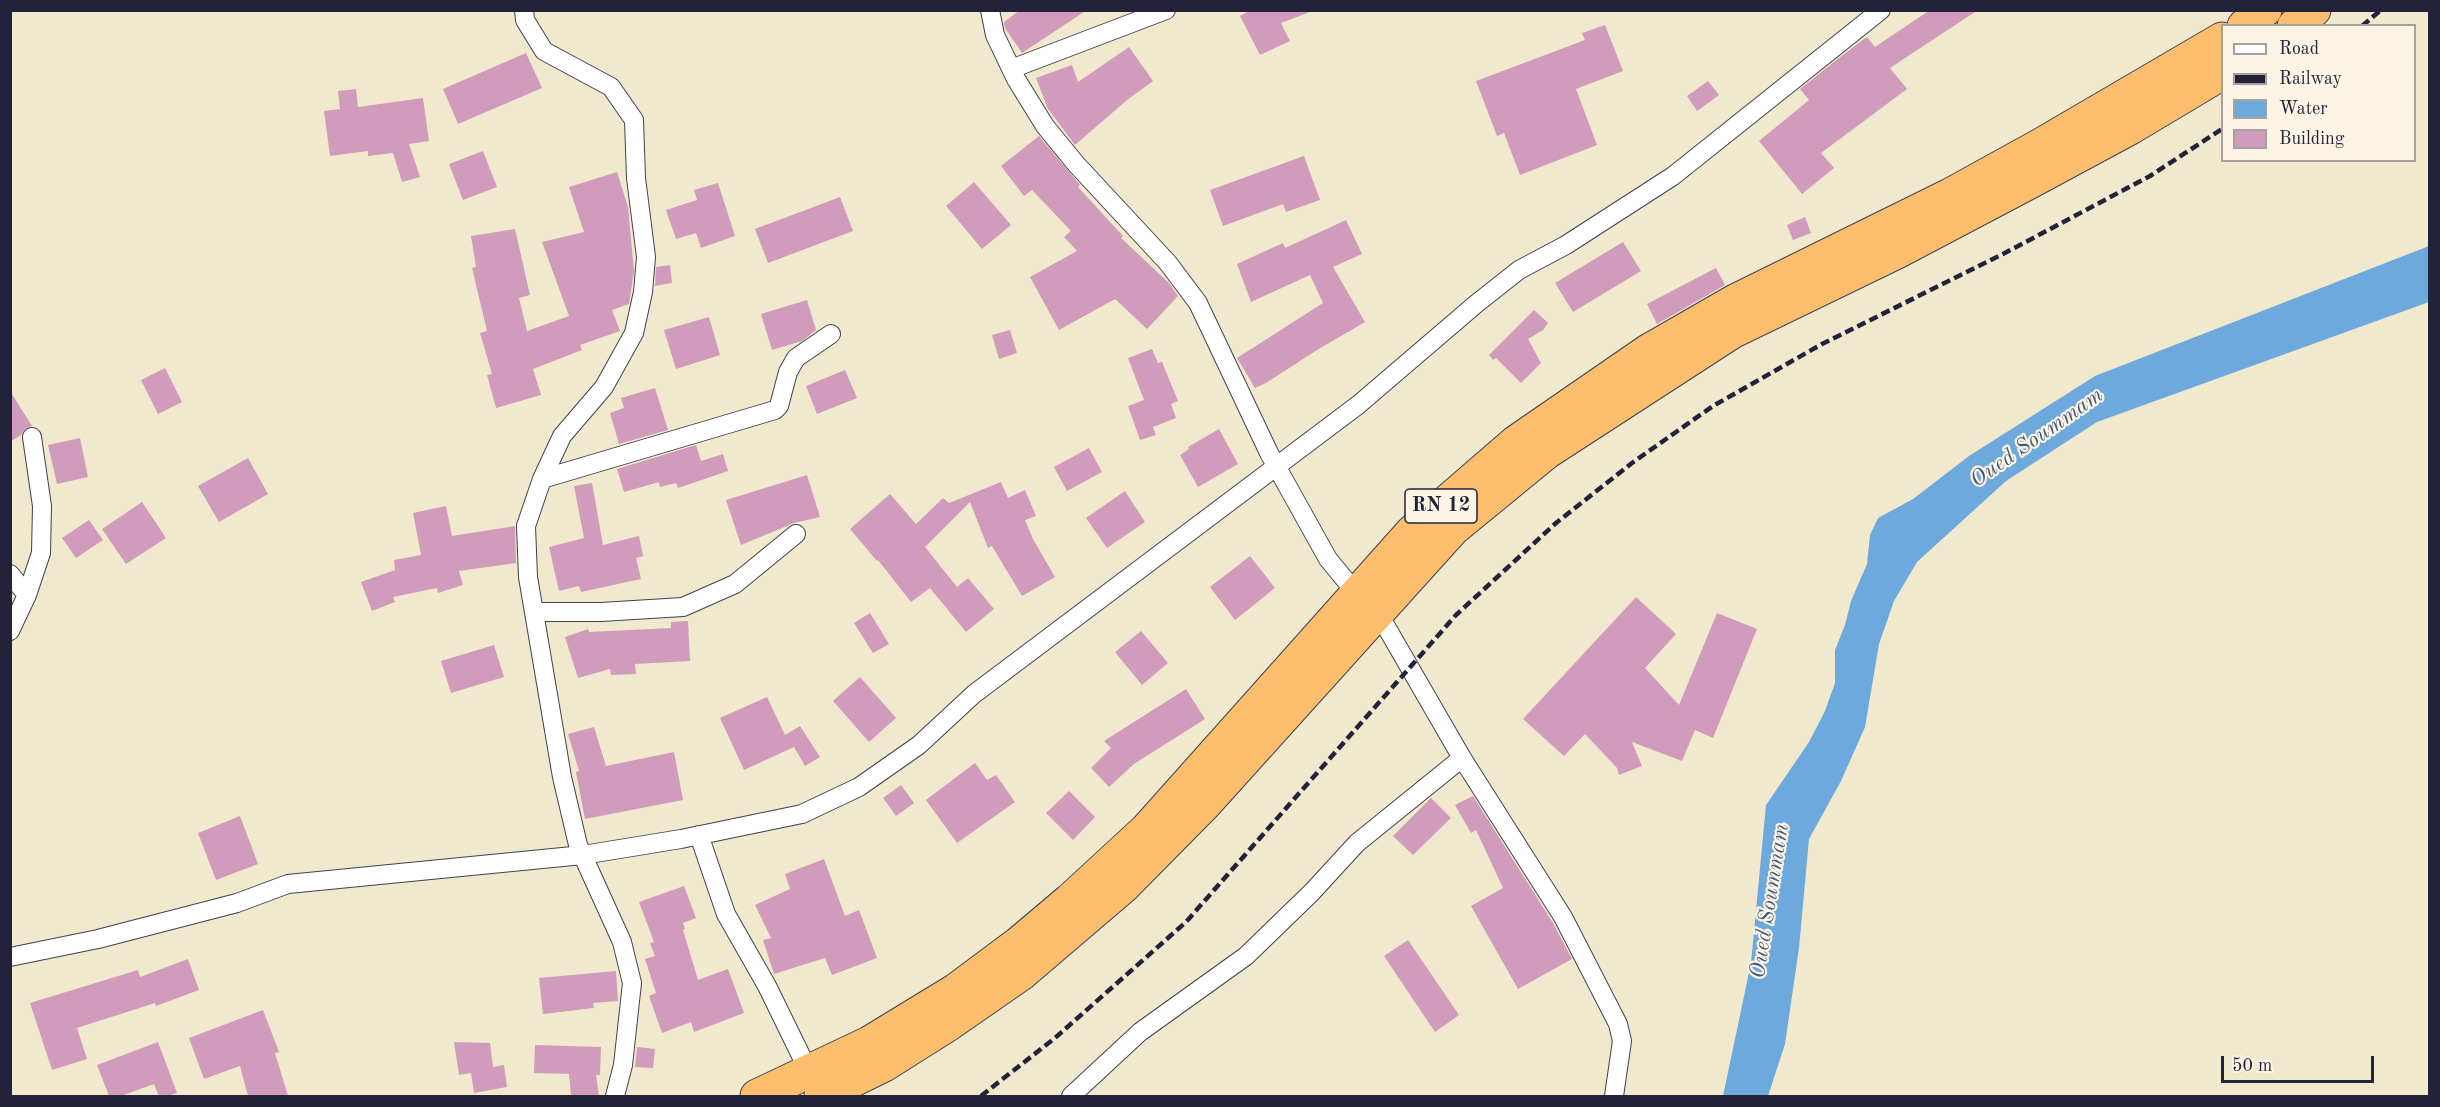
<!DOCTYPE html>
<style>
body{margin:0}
#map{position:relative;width:2440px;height:1107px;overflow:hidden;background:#f1e9cd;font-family:"Old Standard TT",serif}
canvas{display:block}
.frame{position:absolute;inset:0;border:12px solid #22223b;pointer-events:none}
.legend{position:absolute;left:2221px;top:24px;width:195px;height:138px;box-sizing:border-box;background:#fcf5e5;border:2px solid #a5a1a1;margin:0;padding:8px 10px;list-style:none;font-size:18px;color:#22223b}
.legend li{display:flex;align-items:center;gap:12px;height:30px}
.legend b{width:30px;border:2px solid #a5a1a1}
.scale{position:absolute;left:2221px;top:1056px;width:153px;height:27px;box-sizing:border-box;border:3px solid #22223b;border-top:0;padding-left:8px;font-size:18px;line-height:21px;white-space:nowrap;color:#22223b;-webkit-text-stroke:4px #fcf5e5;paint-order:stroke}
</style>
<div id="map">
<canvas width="2440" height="1107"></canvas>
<div class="frame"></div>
<ul class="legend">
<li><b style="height:8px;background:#fff"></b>Road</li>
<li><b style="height:8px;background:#22223b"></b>Railway</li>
<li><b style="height:16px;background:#6ea9de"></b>Water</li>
<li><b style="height:16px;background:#d19bbc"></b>Building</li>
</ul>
<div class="scale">50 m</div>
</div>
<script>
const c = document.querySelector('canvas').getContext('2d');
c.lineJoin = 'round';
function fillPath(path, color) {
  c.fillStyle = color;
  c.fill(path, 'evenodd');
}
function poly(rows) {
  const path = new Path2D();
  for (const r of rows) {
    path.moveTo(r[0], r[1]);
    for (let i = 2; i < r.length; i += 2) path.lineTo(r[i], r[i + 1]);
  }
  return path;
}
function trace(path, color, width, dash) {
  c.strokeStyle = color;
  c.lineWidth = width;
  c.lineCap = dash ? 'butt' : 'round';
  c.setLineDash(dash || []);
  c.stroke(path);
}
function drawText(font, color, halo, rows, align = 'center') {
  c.font = font + ' "Old Standard TT",serif';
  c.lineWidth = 4.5;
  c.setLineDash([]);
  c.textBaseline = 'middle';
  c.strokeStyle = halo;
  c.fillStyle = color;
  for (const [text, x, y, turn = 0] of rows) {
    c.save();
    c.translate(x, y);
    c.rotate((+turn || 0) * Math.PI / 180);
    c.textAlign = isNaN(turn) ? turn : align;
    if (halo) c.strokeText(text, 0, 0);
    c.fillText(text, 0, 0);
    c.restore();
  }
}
fillPath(poly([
 [2429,246,2429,302,2097,422,2006,481,1917,562,1894,601,1879,644,1865,727,1841,781,1809,839,1799,948,1785,1044,1768,1096,1723,1096,1751,963,1766,805,1809,742,1825,711,1835,683,1835,650,1845,625,1851,601,1867,564,1870,535,1878,518,1913,499,1969,456,2095,376]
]), '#6ea9de');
fillPath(poly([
 [1020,10,1087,10,1022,53,1005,28,1004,22],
 [1251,10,1309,10,1310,12,1281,23,1290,41,1260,55,1240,16],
 [1930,10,1978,10,1890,68,1907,89,1821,153,1834,168,1802,194,1759,141,1809,100,1800,89,1844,54,1867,37,1875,47],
 [1605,25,1623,71,1576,89,1597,145,1520,175,1504,133,1497,136,1476,81,1585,40,1582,33],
 [1129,47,1153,81,1127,100,1075,145,1048,109,1036,78,1072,65,1078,82],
 [526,53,542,88,458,124,443,89],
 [1708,81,1719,95,1697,111,1687,96],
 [356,89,358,107,423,98,429,141,409,144,420,177,402,182,393,153,368,156,368,151,330,156,324,111,340,109,338,91],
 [1039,136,1080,185,1078,187,1123,236,1121,238,1169,283,1178,296,1147,329,1115,299,1059,330,1030,277,1077,251,1064,237,1071,231,1032,190,1024,196,1001,166],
 [483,151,497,187,463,200,449,164],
 [1304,156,1320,200,1286,212,1283,204,1223,226,1210,190],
 [617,172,628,207,634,271,629,304,612,310,620,331,580,345,582,350,533,369,541,395,496,408,487,375,492,374,480,333,487,331,472,268,476,267,471,236,515,229,530,295,519,298,527,331,569,316,542,242,584,232,569,187],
 [974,182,1011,225,982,249,946,206],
 [718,183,735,236,701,248,696,233,676,239,666,210,697,200,694,190],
 [840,197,853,231,768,263,755,229],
 [1805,217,1811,233,1793,240,1787,225],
 [1346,220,1362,254,1333,267,1365,322,1317,350,1266,383,1255,388,1237,358,1323,303,1310,275,1251,302,1237,264,1283,243,1285,248],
 [1623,242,1641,271,1573,312,1555,283],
 [670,265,672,283,655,286,656,267],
 [1716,268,1725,285,1657,324,1647,304],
 [807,300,816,330,802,341,772,350,761,314],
 [1534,310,1548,323,1543,330,1528,339,1541,363,1521,383,1496,358,1493,360,1489,355],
 [709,317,720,355,676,369,664,330],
 [1010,330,1017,353,999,359,992,335],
 [1152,349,1158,363,1162,362,1178,401,1171,404,1176,418,1153,427,1156,435,1140,440,1128,406,1144,400,1128,358],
 [165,368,182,402,158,414,141,380],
 [845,370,857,398,817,414,806,386],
 [655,388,668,430,619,444,610,413,624,408,621,398],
 [10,391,32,426,26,428,21,435,10,442],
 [1219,429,1238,464,1198,487,1180,455,1189,449,1188,447],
 [80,438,88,477,57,484,48,445],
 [696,445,701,461,723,454,728,471,678,488,676,483,660,487,659,482,624,492,617,469],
 [1089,448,1102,472,1067,491,1054,467],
 [248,458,268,494,219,522,198,486],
 [807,475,820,517,794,523,741,545,726,500],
 [1001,482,1008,498,1025,490,1036,516,1025,520,1033,539,1055,577,1022,596,992,546,988,548,970,502,925,547,957,587,968,578,994,609,966,632,930,588,911,602,878,560,877,561,850,529,890,494,916,524,943,498,949,503],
 [592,483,603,545,639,536,643,556,636,558,641,579,581,592,579,586,559,591,549,547,584,538,574,486],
 [1125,491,1145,522,1107,548,1086,518],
 [142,502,166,538,126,564,102,529],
 [446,506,452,536,515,526,516,563,459,571,463,585,438,593,437,588,393,597,395,602,372,611,361,582,395,570,394,560,421,555,413,513],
 [89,520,103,540,76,558,62,538],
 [1250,556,1275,588,1235,620,1210,587],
 [1636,597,1676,634,1645,668,1679,705,1717,613,1757,629,1713,738,1695,730,1682,761,1632,742,1642,766,1619,775,1617,768,1585,734,1564,756,1523,719],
 [870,613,889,644,873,653,854,623],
 [688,621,690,661,635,664,636,674,611,675,610,669,578,678,565,637,588,629,589,632,671,628,671,622],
 [1141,631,1168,663,1142,685,1115,652],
 [494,645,504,677,451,693,441,661],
 [860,677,896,718,869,742,833,701],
 [1186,689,1205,719,1134,764,1109,787,1091,768,1111,748,1104,741],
 [767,697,785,735,800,726,820,757,805,766,794,747,744,770,720,718],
 [594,727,606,766,674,752,683,800,585,819,576,772,579,771,568,734],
 [975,763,987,780,996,775,1015,802,957,843,926,800],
 [901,785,914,803,896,816,883,798],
 [1069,791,1095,817,1073,840,1046,813],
 [1473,796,1553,923,1572,959,1518,989,1471,906,1503,888,1476,830,1471,833,1455,805],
 [1431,798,1451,818,1413,855,1393,836],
 [240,816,258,864,216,880,198,833],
 [824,859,845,916,859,910,877,958,832,975,825,958,774,974,763,940,771,938,755,905,790,889,785,874],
 [684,886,696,918,683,923,685,929,683,930,698,980,728,969,744,1013,694,1032,691,1022,662,1033,649,996,656,993,645,959,655,956,650,943,654,942,639,902],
 [1408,940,1459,1015,1435,1032,1384,956],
 [188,959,199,990,156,1006,155,1003,77,1028,87,1059,52,1070,30,1003,138,970,140,977],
 [616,971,618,1001,593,1003,594,1008,543,1014,539,978],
 [263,1010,279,1052,275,1053,288,1096,248,1096,240,1066,204,1079,189,1038],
 [158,1042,177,1093,167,1096,159,1096,154,1084,121,1096,109,1096,97,1065],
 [454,1042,490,1043,493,1067,504,1065,507,1087,474,1093,471,1073,459,1075],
 [535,1045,601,1047,600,1075,596,1075,599,1096,571,1096,569,1074,534,1073],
 [637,1047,655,1049,653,1068,635,1067]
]), '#d19bbc');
const street = poly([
 [524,10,525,20,544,51,611,87,634,120,636,178,646,257,643,292,634,333,604,387,562,436,542,479,526,526,528,577,562,777,578,845,622,942,632,983,623,1065,615,1096],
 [990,10,995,35,1016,79,1045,126,1076,164,1168,263,1198,303,1269,453,1328,559,1356,593],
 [1011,69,1166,10],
 [542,479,775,410,779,406,788,372,796,358,831,334],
 [10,574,27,595,10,631],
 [27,595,41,553,42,506,32,437],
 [1377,611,1462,758,1563,917,1618,1024,1622,1041,1614,1096],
 [534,612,601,612,683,607,735,584,796,534],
 [699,835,726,914,767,986,809,1072],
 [10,957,98,939,237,903,288,884,583,855,681,839,802,814,859,787,919,745,974,694,1358,405,1476,304,1519,270,1566,245,1673,176,1881,10],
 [1071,1096,1140,1032,1246,956,1312,892,1357,843,1462,758]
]);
const highway = poly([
 [2244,26,2265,10],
 [2294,26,2314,10],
 [757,1096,869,1043,956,990,1019,943,1070,900,1147,829,1412,532,1516,442,1648,351,1735,301,1950,195,2039,146,2222,39],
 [821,1096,884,1065,949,1024,1021,974,1124,886,1204,805,1453,529,1547,452,1732,332,1897,252,2028,183,2130,128,2222,73]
]);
trace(street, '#414051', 20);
trace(highway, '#414051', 35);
trace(street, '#fff', 18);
trace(highway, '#fabe6d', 33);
trace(poly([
 [2362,26,2381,10],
 [981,1096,1055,1038,1186,922,1456,615,1556,523,1632,463,1713,406,1822,344,2003,254,2150,176,2222,129]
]), '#22223b', 4.5, [9, 4.5]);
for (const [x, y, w] of [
 [1441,506,72]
]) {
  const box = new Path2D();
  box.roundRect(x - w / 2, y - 17, w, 34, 4.5);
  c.fillStyle = '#fcf5e5';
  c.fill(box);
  trace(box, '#22223b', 1.5);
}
drawText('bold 20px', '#22223b', null, [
 ["RN 12",1441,506]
]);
drawText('italic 22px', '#40587c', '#fcf5e5', [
 ["Oued Soummam",2037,438,-35],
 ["Oued Soummam",1770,901,-81]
]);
</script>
